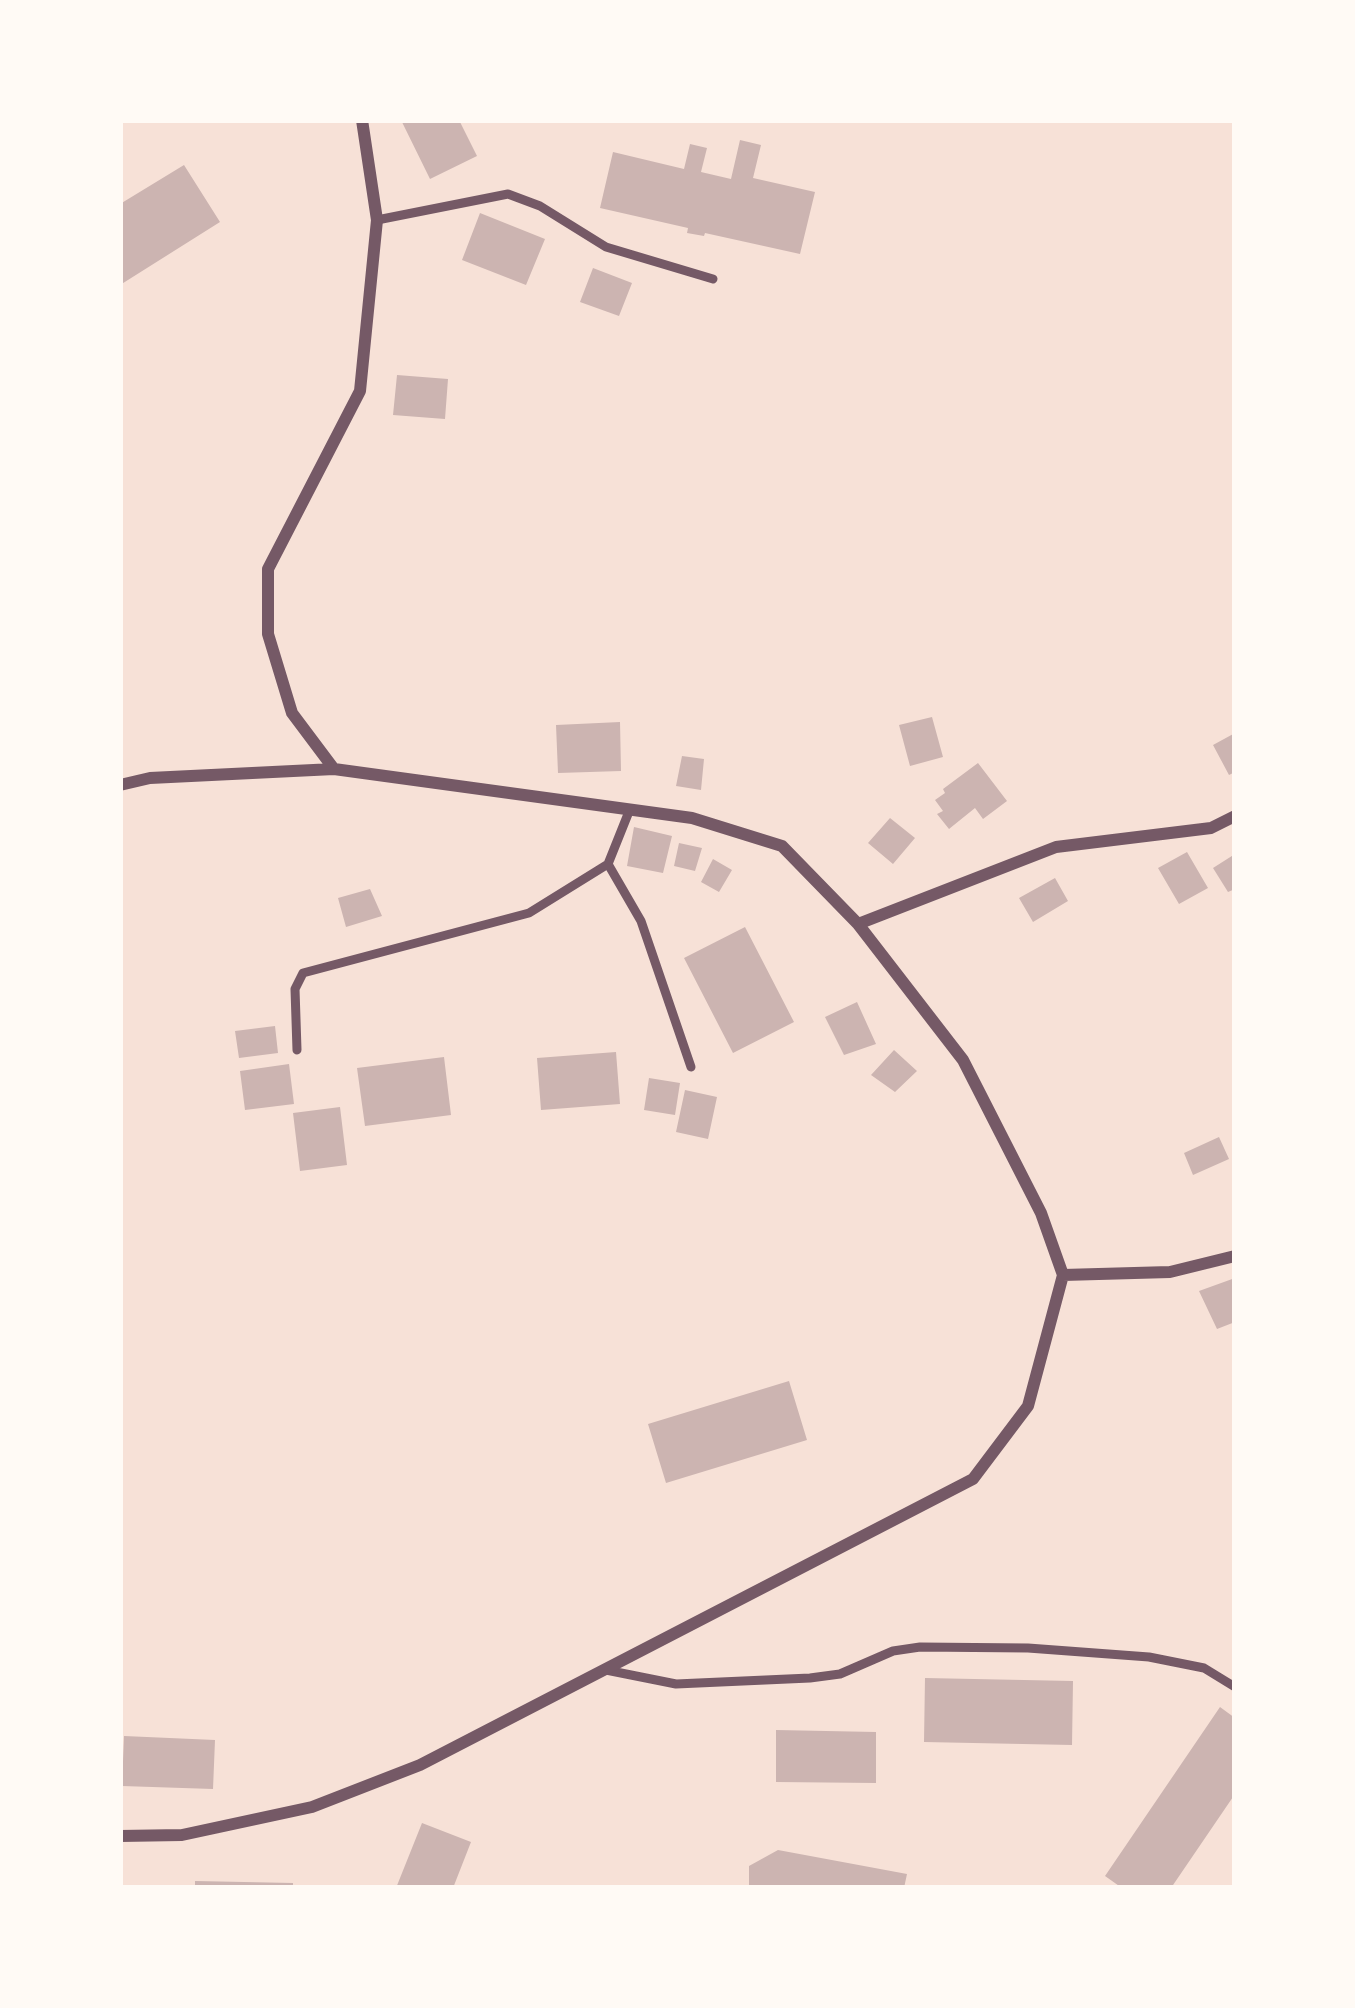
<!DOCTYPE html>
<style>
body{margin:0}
#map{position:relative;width:1355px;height:2008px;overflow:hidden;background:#f7e1d7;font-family:Overpass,sans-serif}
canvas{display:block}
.frame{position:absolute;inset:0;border:123px solid #fffaf5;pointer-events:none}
</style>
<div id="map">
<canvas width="1355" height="2008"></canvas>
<div class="frame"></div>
</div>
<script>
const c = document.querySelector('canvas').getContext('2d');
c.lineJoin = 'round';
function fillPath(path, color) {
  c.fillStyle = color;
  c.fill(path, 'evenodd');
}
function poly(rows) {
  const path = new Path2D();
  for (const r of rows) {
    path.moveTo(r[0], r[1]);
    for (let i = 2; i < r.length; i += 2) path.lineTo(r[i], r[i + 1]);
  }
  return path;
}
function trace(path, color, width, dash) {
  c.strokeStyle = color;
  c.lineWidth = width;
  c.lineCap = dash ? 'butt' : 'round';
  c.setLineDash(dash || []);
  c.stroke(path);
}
fillPath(poly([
 [401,120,459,120,477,156,430,179],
 [740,140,761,145,753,178,815,192,800,254,705,233,704,236,687,233,688,228,600,208,613,152,684,169,690,144,707,148,701,172,731,179],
 [184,165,220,222,120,285,120,204],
 [480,213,545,239,526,285,462,260],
 [593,268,632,283,619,316,580,302],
 [397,375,448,379,445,419,393,415],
 [932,717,943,757,910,766,899,725],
 [620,722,621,771,558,773,556,725],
 [1235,733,1235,772,1229,775,1213,745],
 [682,756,704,759,701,790,676,786],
 [978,763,1007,801,983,819,975,808,949,829,937,814,943,811,935,800,945,793,943,789],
 [890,818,915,838,893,864,868,843],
 [634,827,672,836,663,873,627,866],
 [679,843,702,848,695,871,674,866],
 [1187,852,1208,888,1179,904,1158,868],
 [1235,854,1235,889,1228,892,1213,868],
 [713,859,732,870,719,892,701,882],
 [1055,878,1068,901,1033,922,1019,898],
 [370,889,382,916,346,927,338,898],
 [745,927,794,1022,733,1053,684,958],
 [857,1002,876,1044,844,1055,825,1017],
 [275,1026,278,1053,239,1058,235,1031],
 [894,1050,917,1071,895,1092,871,1075],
 [616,1052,620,1104,541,1110,537,1058],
 [444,1057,451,1115,365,1126,357,1068],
 [289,1064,294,1104,245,1110,240,1071],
 [649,1078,680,1083,675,1115,644,1110],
 [685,1090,717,1097,708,1139,676,1132],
 [340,1107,347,1165,300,1171,293,1113],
 [1219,1137,1229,1159,1193,1175,1184,1153],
 [1235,1278,1235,1322,1217,1329,1199,1291],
 [789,1381,807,1440,666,1483,648,1424],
 [925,1678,1073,1681,1072,1745,924,1742],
 [1220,1707,1235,1718,1235,1794,1171,1888,1122,1888,1105,1876],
 [776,1730,876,1732,876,1783,776,1782],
 [124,1736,215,1740,213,1789,122,1786],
 [422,1823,471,1842,453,1888,396,1888],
 [778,1850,907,1874,904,1888,771,1885,749,1888,749,1866],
 [195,1881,293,1883,293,1888,195,1888]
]), '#ccb4b1');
trace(poly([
 [377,220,508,194,540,206,606,247,713,279],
 [608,864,641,921,691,1067],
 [297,1050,295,989,303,973,529,913,608,864,630,809],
 [606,1670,676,1684,810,1678,840,1674,893,1651,920,1647,1028,1648,1149,1657,1204,1668,1235,1687]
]), '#755966', 9);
trace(poly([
 [334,769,292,713,268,634,268,569,360,391,377,220,362,120],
 [120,785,150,778,334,769,692,818,782,846,858,924,963,1060,1041,1213,1063,1275,1028,1406,973,1479,420,1765,312,1807,182,1835,120,1836],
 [858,924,1056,847,1211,828,1235,816],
 [1063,1275,1170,1272,1235,1256]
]), '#755966', 12);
</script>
